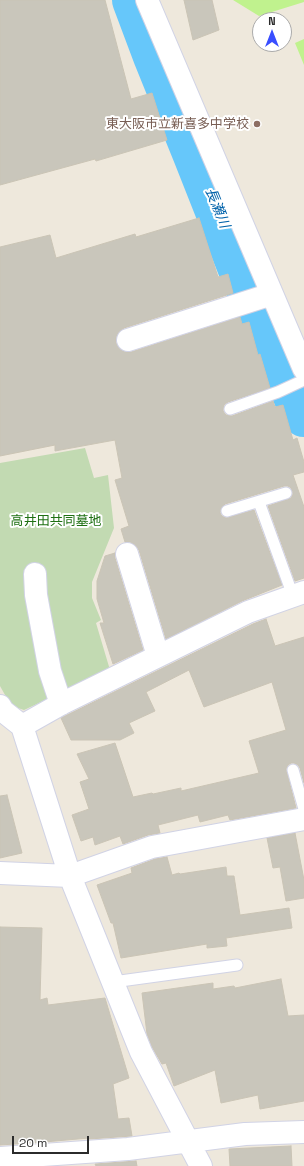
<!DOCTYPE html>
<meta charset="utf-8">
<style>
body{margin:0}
#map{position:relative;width:304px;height:1166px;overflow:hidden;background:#eee8dc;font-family:"Space Grotesk",sans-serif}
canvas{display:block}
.north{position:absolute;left:252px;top:12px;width:40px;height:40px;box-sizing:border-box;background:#fff;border:1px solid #aaa;border-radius:50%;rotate:0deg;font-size:11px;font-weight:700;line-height:16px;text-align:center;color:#2b2b2b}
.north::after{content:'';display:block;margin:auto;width:14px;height:18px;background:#394eff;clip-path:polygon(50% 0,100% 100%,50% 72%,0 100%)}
.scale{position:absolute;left:12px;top:1136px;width:77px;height:18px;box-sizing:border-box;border:2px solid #2b2b2b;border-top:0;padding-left:5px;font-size:12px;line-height:14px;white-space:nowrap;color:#2b2b2b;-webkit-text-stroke:3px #fff;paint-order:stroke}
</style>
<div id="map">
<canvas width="304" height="1166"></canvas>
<div class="north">N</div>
<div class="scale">20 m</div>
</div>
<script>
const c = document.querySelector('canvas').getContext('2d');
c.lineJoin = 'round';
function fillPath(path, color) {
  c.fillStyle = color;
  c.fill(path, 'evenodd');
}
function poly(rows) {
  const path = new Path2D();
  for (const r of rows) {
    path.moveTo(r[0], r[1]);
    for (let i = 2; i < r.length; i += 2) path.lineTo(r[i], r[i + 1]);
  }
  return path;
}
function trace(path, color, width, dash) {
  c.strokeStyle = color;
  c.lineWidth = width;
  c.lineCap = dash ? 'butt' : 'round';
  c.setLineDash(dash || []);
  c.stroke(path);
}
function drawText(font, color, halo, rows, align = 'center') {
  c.font = font + ' "Space Grotesk","Noto Sans JP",sans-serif';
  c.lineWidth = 4;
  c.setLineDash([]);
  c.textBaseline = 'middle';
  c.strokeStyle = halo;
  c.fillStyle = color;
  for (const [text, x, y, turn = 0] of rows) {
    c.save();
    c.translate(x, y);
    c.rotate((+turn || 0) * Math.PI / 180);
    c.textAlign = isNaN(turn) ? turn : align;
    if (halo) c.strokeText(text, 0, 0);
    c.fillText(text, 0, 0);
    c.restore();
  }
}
fillPath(poly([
 [85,448,94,478,108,475,114,528,92,582,92,598,101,620,96,623,110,670,24,710,18,708,9,702,0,686,0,463]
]), '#c2dab2');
fillPath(poly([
 [233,0,304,0,304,2,259,16],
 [304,39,304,65,295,43]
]), '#c0f28e');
trace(poly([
 [135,0,156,56,196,155,249,289,304,414]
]), '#66c7fa', 46);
const building = poly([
 [0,0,105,0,131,99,152,93,167,140,96,161,95,159,0,185,0,0],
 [184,0,212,0,219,30,193,40,184,0],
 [199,218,218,277,228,274,233,293,124,328,119,332,116,338,116,343,120,349,126,352,131,352,240,317,242,324,249,322,258,355,260,354,270,388,228,402,224,405,223,411,226,415,232,416,273,401,275,407,283,405,293,440,297,438,304,462,304,472,293,475,304,507,304,578,295,581,268,506,291,498,293,494,291,488,288,486,284,486,225,504,222,507,220,513,222,516,226,518,254,510,282,585,242,601,166,639,139,550,135,545,130,542,125,542,121,529,129,526,115,480,122,478,115,440,55,451,55,445,0,456,0,247,50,235,56,258,135,234,136,237,199,218],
 [115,553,115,558,143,650,113,664,100,623,104,623,97,599,97,581,105,556,115,553],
 [266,619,275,646,304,637,304,783,300,768,298,765,294,763,291,763,288,765,286,769,296,808,230,820,228,815,200,822,198,815,158,825,160,833,148,835,123,844,120,836,95,845,93,837,81,841,72,815,89,809,80,782,89,779,77,754,115,743,133,797,152,793,153,794,181,788,181,791,259,773,249,741,286,730,272,682,204,707,189,670,146,692,155,711,129,723,134,733,120,740,71,740,61,718,253,624,266,619],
 [7,795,22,853,0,858,0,796,7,795],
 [295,833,304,880,304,898,286,901,280,867,273,868,267,838,295,833],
 [167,857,172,875,179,873,180,874,226,867,227,876,234,876,240,915,289,908,292,928,226,938,227,946,207,948,207,944,121,958,113,923,111,923,97,885,132,873,131,868,155,859,167,857],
 [0,927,42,928,40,1000,47,998,48,1005,105,998,129,1078,113,1084,118,1119,129,1118,132,1136,89,1139,89,1138,44,1142,0,1145,0,927],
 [281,979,288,1016,304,1015,304,1101,260,1109,258,1095,221,1103,215,1070,174,1086,166,1063,162,1064,152,1047,147,1034,142,993,213,983,213,989,234,986,235,988,281,979],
 [291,1146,292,1166,230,1166,229,1149,291,1146],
 [136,1161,137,1166,96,1166,95,1164,136,1161]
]);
fillPath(building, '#c9c6bb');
trace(building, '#cac4b5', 1);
const service = poly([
 [230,409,278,392,304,380],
 [259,502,293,596],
 [227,511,286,493],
 [293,770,304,809],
 [113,982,237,965]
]);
const minor = poly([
 [147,0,304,369],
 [128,340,272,294],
 [127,554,158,656],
 [35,574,36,595,50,671,61,704],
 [0,706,3,711,22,726,70,876,141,1052,201,1166],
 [22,726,61,704,248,612,304,592],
 [0,873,70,876,152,847,304,819],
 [0,1158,128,1149,245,1134,304,1132]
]);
trace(service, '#d1d3e5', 13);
trace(minor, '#d1d3e5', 24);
trace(service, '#fff', 11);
trace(minor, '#fff', 22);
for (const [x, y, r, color] of [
 [257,124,4,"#8d6e63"]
]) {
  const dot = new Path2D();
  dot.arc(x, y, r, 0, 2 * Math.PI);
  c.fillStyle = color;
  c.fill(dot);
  trace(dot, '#fff', 1.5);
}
drawText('13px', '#785e54', '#fff', [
 ["東大阪市立新喜多中学校",249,124]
], 'right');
drawText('13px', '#1f7013', '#fff', [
 ["高井田共同墓地",56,521]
]);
drawText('italic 14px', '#0162aa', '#fff', [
 ["長瀬川",217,208,68]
]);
</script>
